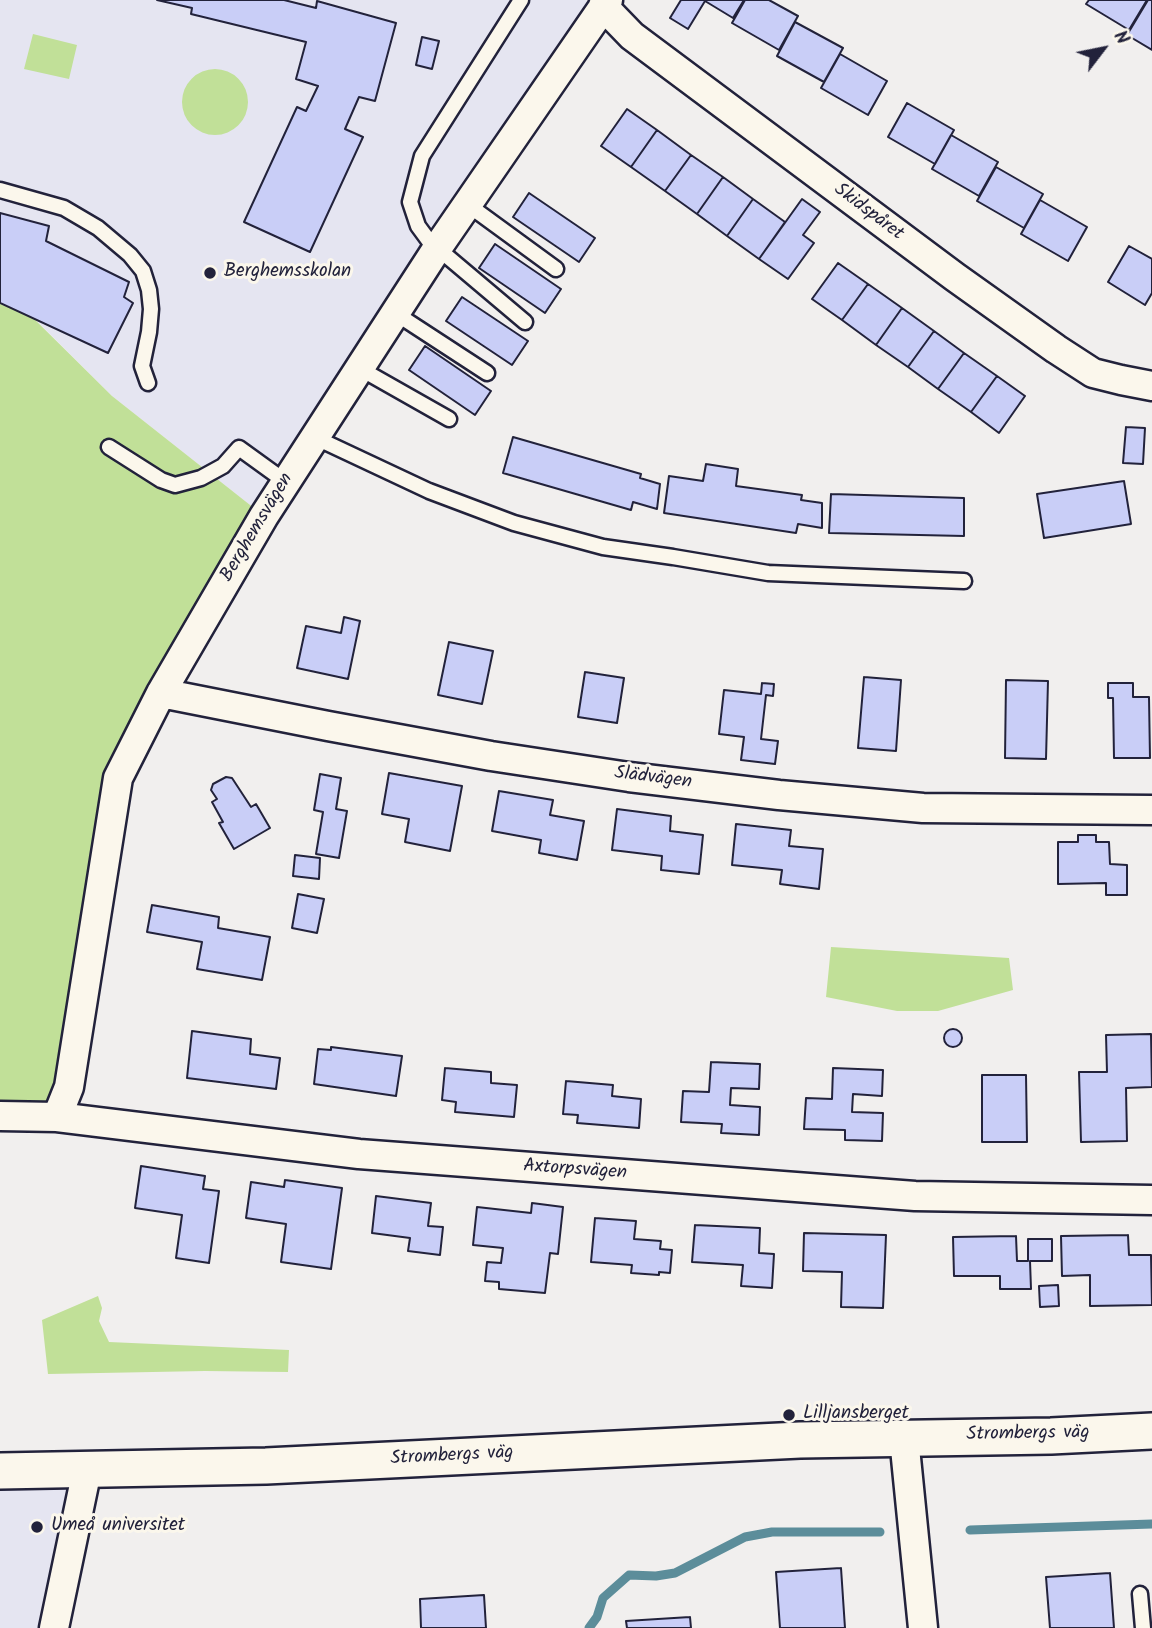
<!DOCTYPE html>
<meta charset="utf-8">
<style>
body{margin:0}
#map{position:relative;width:1152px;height:1628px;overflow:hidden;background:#f1efee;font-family:Kalam,sans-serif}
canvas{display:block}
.north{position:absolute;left:1068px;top:14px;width:70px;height:70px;-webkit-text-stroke:5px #fbf7ec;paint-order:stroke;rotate:58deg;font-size:19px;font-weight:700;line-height:28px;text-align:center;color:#22223b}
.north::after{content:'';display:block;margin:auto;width:24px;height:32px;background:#22223b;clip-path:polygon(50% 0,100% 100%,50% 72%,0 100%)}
</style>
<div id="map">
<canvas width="1152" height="1628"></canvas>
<div class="north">N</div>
</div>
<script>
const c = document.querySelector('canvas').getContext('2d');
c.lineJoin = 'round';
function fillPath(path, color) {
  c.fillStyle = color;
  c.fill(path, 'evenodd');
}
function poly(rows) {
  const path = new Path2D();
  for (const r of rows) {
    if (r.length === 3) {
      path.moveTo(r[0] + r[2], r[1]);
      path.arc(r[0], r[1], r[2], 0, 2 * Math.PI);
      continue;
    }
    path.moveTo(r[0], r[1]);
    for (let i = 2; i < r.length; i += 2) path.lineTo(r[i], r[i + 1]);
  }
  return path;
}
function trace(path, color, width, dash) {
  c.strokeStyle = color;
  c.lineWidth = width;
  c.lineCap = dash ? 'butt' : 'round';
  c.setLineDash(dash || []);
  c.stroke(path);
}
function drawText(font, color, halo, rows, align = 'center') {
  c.font = font + ' Kalam,sans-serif';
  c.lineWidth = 6;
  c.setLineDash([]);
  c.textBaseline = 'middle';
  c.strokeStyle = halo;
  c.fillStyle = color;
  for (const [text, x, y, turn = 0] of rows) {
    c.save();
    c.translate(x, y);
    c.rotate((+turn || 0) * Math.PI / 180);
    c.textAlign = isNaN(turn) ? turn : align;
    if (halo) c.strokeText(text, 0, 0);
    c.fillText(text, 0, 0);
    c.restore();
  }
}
fillPath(poly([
 [0,0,585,0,603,6,264,516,112,396,18,302,0,299],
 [87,1470,54,1628,0,1628,0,1471]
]), '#e5e5f1');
fillPath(poly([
 [33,34,77,45,69,79,24,69],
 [215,102,33],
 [0,293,17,302,112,396,264,516,118,778,57,1117,0,1116],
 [831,947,1009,958,1013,990,938,1011,897,1011,826,997],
 [98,1296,102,1308,99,1321,109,1342,289,1350,288,1372,205,1371,48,1374,42,1320]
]), '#c1e098');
trace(poly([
 [970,1530,1152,1524],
 [589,1628,597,1617,603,1598,629,1575,656,1576,675,1573,745,1537,772,1532,880,1532]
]), '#5c8d9a', 9);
const building = poly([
 [157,0,284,0,316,8,317,1,396,23,375,101,359,97,345,129,363,137,310,252,244,222,297,107,306,111,318,86,296,79,306,42,191,14,192,8,157,0],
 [681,0,744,0,733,18,705,1,688,29,670,18,681,0],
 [745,0,769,0,798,16,779,50,732,23,745,0],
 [1089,0,1147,0,1129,30,1086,4,1089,0],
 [1148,0,1152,0,1152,50,1127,35,1148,0],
 [795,22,843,48,824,82,777,56,795,22],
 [422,37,439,41,432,69,416,65,422,37],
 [840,54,887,81,868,115,821,88,840,54],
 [907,103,954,130,935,164,888,137,907,103],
 [627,109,657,130,631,167,601,146,627,109],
 [657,130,691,155,665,191,631,167,657,130],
 [951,135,998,162,979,196,932,169,951,135],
 [691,155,723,177,697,214,665,191,691,155],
 [996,167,1043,194,1024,228,977,201,996,167],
 [723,177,753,199,727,236,697,214,723,177],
 [529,193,595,238,579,262,513,217,529,193],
 [753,199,785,222,759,259,727,236,753,199],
 [802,199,820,212,803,235,814,243,788,279,759,259,802,199],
 [1040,200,1087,227,1068,261,1021,234,1040,200],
 [0,213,49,226,46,241,129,282,124,297,133,303,108,353,0,303,0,213],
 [495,244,561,289,545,313,479,268,495,244],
 [1129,246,1152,259,1152,293,1145,305,1108,282,1129,246],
 [838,263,868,284,842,320,812,299,838,263],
 [868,284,902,308,876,345,842,320,868,284],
 [462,297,528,341,512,365,446,321,462,297],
 [902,308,934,331,908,367,876,345,902,308],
 [934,331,964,353,938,389,908,367,934,331],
 [425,346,491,391,475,415,409,370,425,346],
 [964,353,997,376,971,412,938,389,964,353],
 [997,376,1025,396,999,433,971,412,997,376],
 [1126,427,1145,428,1143,464,1123,463,1126,427],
 [513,437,641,474,640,478,660,484,657,509,633,502,631,510,503,473,513,437],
 [706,464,738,469,736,486,802,495,801,500,822,503,822,528,798,524,796,533,664,513,669,476,703,481,706,464],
 [1124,481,1131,524,1044,538,1037,494,1124,481],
 [831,494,964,498,964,536,829,533,831,494],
 [344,617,360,621,348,679,297,668,306,626,341,633,344,617],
 [449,642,493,651,482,704,438,695,449,642],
 [585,672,624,678,617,723,578,717,585,672],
 [864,677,901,680,896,751,858,748,864,677],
 [1006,680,1048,681,1046,759,1005,758,1006,680],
 [762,683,774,684,773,696,766,695,761,739,778,741,775,764,741,760,744,737,719,734,724,690,761,694,762,683],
 [1108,683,1133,683,1133,697,1149,697,1150,758,1114,758,1113,698,1108,698,1108,683],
 [389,773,462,786,450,851,405,842,409,819,382,814,389,773],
 [320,774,341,778,336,809,347,811,339,858,316,854,323,812,314,810,320,774],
 [226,777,232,778,251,807,256,804,270,828,234,849,219,823,223,822,212,802,217,799,211,790,213,784,226,777],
 [499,791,553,800,550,815,584,821,577,860,539,853,541,840,492,831,499,791],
 [617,809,671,816,670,831,703,835,699,874,661,870,662,856,612,850,617,809],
 [736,824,791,830,789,846,823,849,819,889,780,884,782,870,732,865,736,824],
 [1078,835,1096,835,1096,842,1109,842,1110,864,1127,865,1127,895,1106,895,1106,883,1058,884,1058,842,1078,842,1078,835],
 [295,855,320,858,319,879,293,876,295,855],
 [298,894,324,899,317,933,292,928,298,894],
 [152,905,219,917,218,928,270,937,262,980,197,969,202,942,147,932,152,905],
 [953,1038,9],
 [192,1031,251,1039,250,1054,280,1058,276,1089,187,1078,192,1031],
 [1151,1034,1152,1087,1126,1088,1127,1141,1081,1142,1079,1072,1107,1072,1106,1035,1151,1034],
 [331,1047,402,1056,396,1096,314,1084,318,1049,331,1050,331,1047],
 [711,1062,760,1064,759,1089,731,1088,730,1105,760,1107,759,1135,721,1133,722,1124,681,1122,683,1091,709,1092,711,1062],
 [445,1068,491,1072,491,1083,517,1085,514,1117,455,1112,456,1102,442,1100,445,1068],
 [833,1068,883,1070,882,1096,853,1094,852,1112,883,1113,882,1141,845,1140,845,1130,804,1129,806,1098,832,1099,833,1068],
 [982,1075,1026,1075,1027,1142,982,1142,982,1075],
 [566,1081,613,1085,612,1096,641,1099,639,1128,577,1123,578,1115,563,1114,566,1081],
 [141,1166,205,1176,203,1189,219,1191,209,1263,176,1258,182,1215,135,1208,141,1166],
 [285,1180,342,1188,331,1269,281,1262,286,1224,246,1218,251,1182,284,1187,285,1180],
 [376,1196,431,1203,428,1226,443,1227,440,1255,408,1251,410,1238,372,1233,376,1196],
 [532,1203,563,1207,558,1254,550,1253,545,1293,499,1289,499,1282,485,1281,487,1262,501,1263,503,1248,473,1245,477,1207,531,1213,532,1203],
 [595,1218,636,1221,634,1239,661,1241,660,1249,672,1250,670,1273,659,1272,659,1275,631,1273,632,1265,591,1262,595,1218],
 [695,1225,760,1228,759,1253,774,1254,772,1288,741,1286,743,1265,692,1262,695,1225],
 [804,1233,886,1235,883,1308,841,1307,842,1272,803,1271,804,1233],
 [1128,1235,1129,1255,1151,1255,1152,1305,1090,1306,1090,1275,1062,1276,1061,1236,1128,1235],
 [1016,1236,1017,1261,1028,1261,1028,1239,1052,1239,1052,1261,1030,1261,1031,1289,1000,1289,1000,1276,954,1276,953,1237,1016,1236],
 [1058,1285,1059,1306,1040,1307,1039,1286,1058,1285],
 [841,1568,845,1628,780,1628,776,1572,841,1568],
 [1110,1573,1114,1628,1050,1628,1046,1577,1110,1573],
 [484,1595,486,1628,421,1628,420,1599,484,1595],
 [690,1617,691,1628,627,1628,626,1621,690,1617]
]);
fillPath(building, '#c9cef7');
trace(building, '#22223b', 2);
const service = poly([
 [521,0,422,156,410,202,418,226,429,241,525,322],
 [0,190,64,208,98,228,130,255,143,271,149,290,151,309,149,332,142,366,148,383],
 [467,204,556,269],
 [395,313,487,373],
 [359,368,449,419],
 [314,437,429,491,514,523,603,547,673,557,768,573,964,581],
 [109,447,161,480,175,485,201,478,223,466,239,448,286,482],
 [1140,1594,1143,1628]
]);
const minor = poly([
 [603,6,632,36,955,277,1056,349,1093,373,1121,380,1152,386],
 [161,693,328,726,491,756,629,777,779,795,923,808,1152,810],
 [0,1116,57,1117,359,1154,915,1196,1152,1200],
 [57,1117,69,1087,118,778,161,693,264,516,438,247,608,0],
 [904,1438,923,1628],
 [54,1628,87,1470]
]);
const tertiary = poly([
 [0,1471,266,1466,800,1440,1051,1436,1152,1431]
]);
trace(service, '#22223b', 19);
trace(minor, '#22223b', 33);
trace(tertiary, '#22223b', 40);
trace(service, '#fbf7ec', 14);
trace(minor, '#fbf7ec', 28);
trace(tertiary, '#fbf7ec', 35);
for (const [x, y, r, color] of [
 [210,273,7,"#22223b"],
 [789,1415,7,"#22223b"],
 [37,1527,7,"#22223b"]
]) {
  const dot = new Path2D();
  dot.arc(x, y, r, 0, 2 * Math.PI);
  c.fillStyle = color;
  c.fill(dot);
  trace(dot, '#fbf7ec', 2.5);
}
drawText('19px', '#22223b', '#fbf7ec', [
 ["Skidspåret",868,213,37],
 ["Berghemsvägen",258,528,-59],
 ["Slädvägen",653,779,7],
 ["Axtorpsvägen",575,1171,4],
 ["Strombergs väg",1028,1435,-1],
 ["Strombergs väg",452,1457,-3]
]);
drawText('19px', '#22223b', '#fbf7ec', [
 ["Berghemsskolan",224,273],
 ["Lilljansberget",803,1415],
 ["Umeå universitet",51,1527]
], 'left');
</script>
